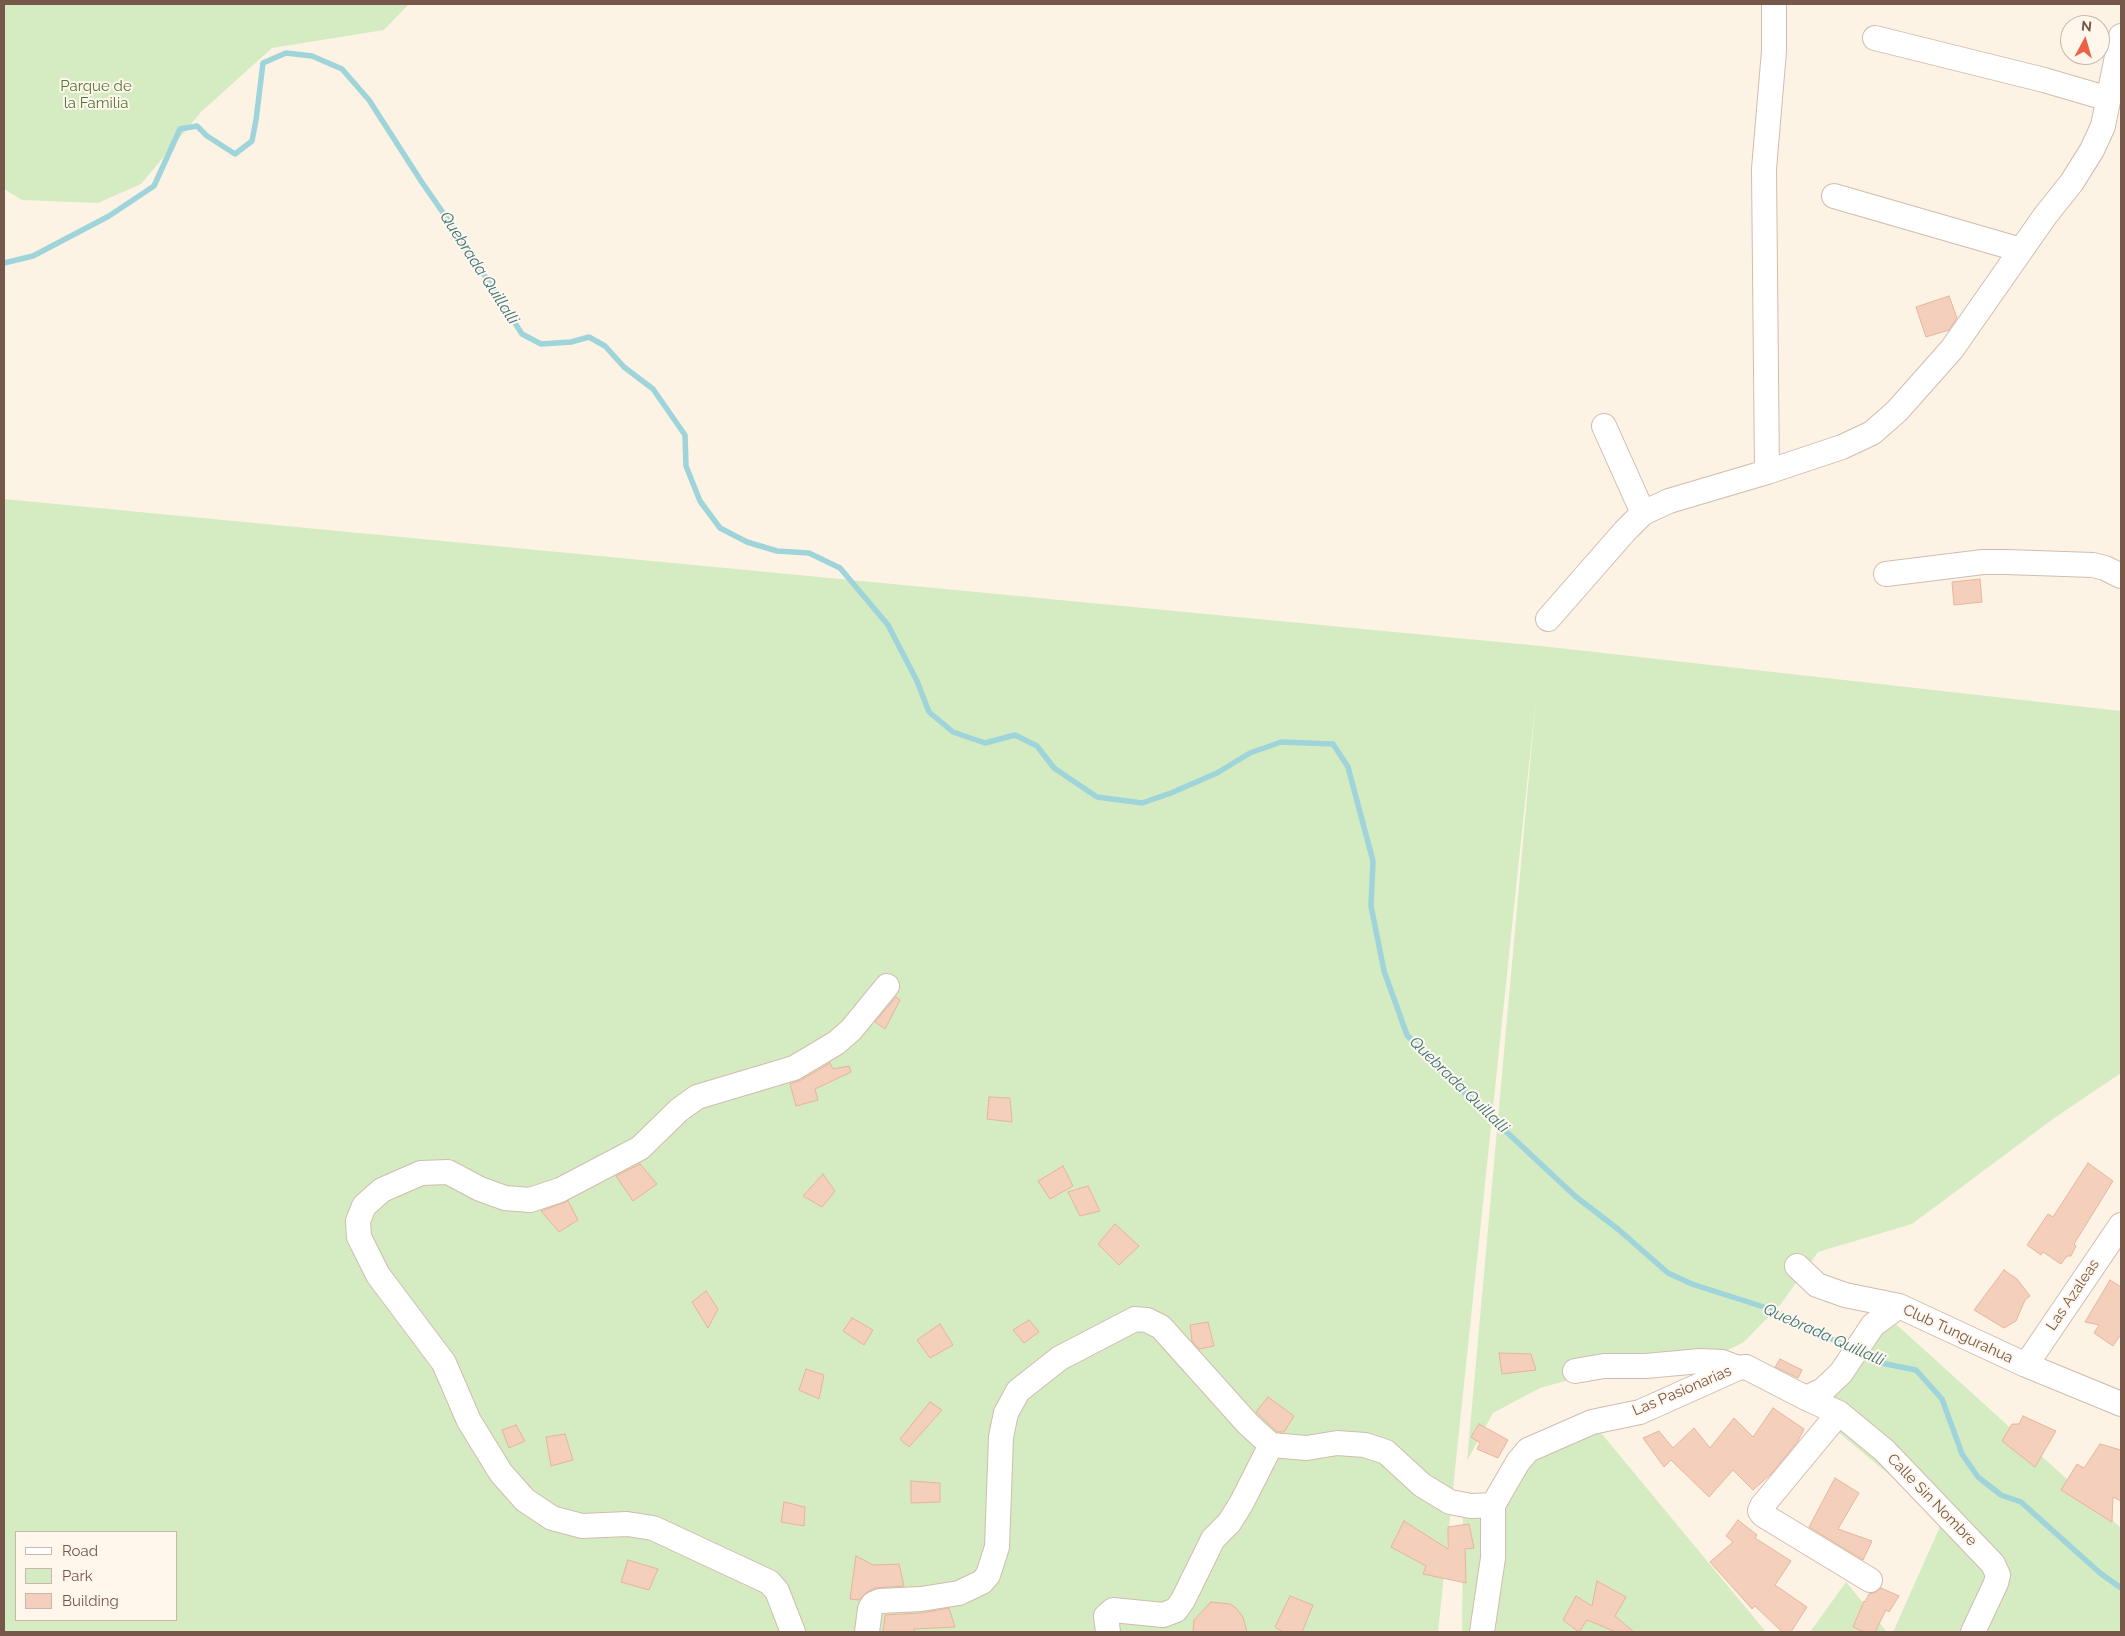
<!DOCTYPE html>
<style>
body{margin:0}
#map{position:relative;width:2125px;height:1636px;overflow:hidden;background:#fdf3e5;font-family:Raleway,sans-serif}
canvas{display:block}
.frame{position:absolute;inset:0;border:5px solid #775749;pointer-events:none}
.legend{position:absolute;left:15px;top:1531px;width:162px;height:90px;box-sizing:border-box;background:#fff7ec;border:1px solid #c9b7ab;margin:0;padding:6px 9px;list-style:none;font-size:15px;color:#775749}
.legend li{display:flex;align-items:center;gap:10px;height:25px}
.legend b{width:25px;border:1px solid #c9b7ab}
.north{position:absolute;left:2060px;top:15px;width:50px;height:50px;box-sizing:border-box;background:#fff7ec;border:1px solid #c9b7ab;border-radius:50%;rotate:6deg;font-size:14px;font-weight:700;line-height:20px;text-align:center;color:#775749}
.north::after{content:'';display:block;margin:auto;width:18px;height:22px;background:#ec6246;clip-path:polygon(50% 0,100% 100%,50% 72%,0 100%)}
</style>
<div id="map">
<canvas width="2125" height="1636"></canvas>
<div class="frame"></div>
<ul class="legend">
<li><b style="height:6px;background:#fff"></b>Road</li>
<li><b style="height:14px;background:#d5ecc3"></b>Park</li>
<li><b style="height:14px;background:#f4cfbc"></b>Building</li>
</ul>
<div class="north">N</div>
</div>
<script>
const c = document.querySelector('canvas').getContext('2d');
c.lineJoin = 'round';
function fillPath(path, color) {
  c.fillStyle = color;
  c.fill(path, 'evenodd');
}
function poly(rows) {
  const path = new Path2D();
  for (const r of rows) {
    path.moveTo(r[0], r[1]);
    for (let i = 2; i < r.length; i += 2) path.lineTo(r[i], r[i + 1]);
  }
  return path;
}
function trace(path, color, width, dash) {
  c.strokeStyle = color;
  c.lineWidth = width;
  c.lineCap = dash ? 'butt' : 'round';
  c.setLineDash(dash || []);
  c.stroke(path);
}
function drawText(font, color, halo, rows, align = 'center') {
  c.font = font + ' Raleway,sans-serif';
  c.lineWidth = 4;
  c.setLineDash([]);
  c.textBaseline = 'middle';
  c.strokeStyle = halo;
  c.fillStyle = color;
  for (const [text, x, y, turn = 0] of rows) {
    c.save();
    c.translate(x, y);
    c.rotate((+turn || 0) * Math.PI / 180);
    c.textAlign = isNaN(turn) ? turn : align;
    if (halo) c.strokeText(text, 0, 0);
    c.fillText(text, 0, 0);
    c.restore();
  }
}
fillPath(poly([
 [4,4,409,4,384,30,272,48,201,112,141,184,98,203,22,200,4,189],
 [4,499,1541,646,2121,711,2121,1073,2053,1119,1912,1224,1818,1252,1781,1304,1744,1342,1709,1360,1605,1370,1540,1388,1493,1413,1467,1461,1536,698,1438,1632,4,1632],
 [16,1532,176,1532,176,1620,16,1620],
 [1876,1306,2121,1528,2121,1632,1893,1632,1943,1520,1824,1420,1841,1359],
 [1592,1422,1766,1632,1462,1632,1463,1511],
 [1846,1582,1887,1632,1810,1632]
]), '#d5ecc3');
trace(poly([
 [4,263,33,256,109,216,154,186,180,129,197,126,207,136,235,154,252,141,256,120,263,63,286,53,312,56,342,69,369,100,421,181,464,243,522,334,541,344,571,342,589,337,605,346,624,367,653,389,685,435,686,466,700,501,720,528,747,542,777,551,809,553,840,568,888,625,917,681,929,712,953,732,985,743,1015,735,1037,746,1054,768,1097,797,1142,803,1171,793,1217,773,1250,753,1281,742,1333,744,1348,767,1373,861,1371,906,1384,971,1407,1035,1435,1065,1575,1196,1619,1230,1668,1273,1692,1284,1773,1310,1850,1348],
 [1861,1353,1881,1363,1916,1370,1942,1399,1962,1454,1978,1477,2001,1495,2021,1502,2100,1573,2121,1588]
]), '#9ed4da', 5.5);
const building = poly([
 [1949,296,1957,318,1949,330,1926,337,1916,307,1949,296],
 [1980,579,1982,602,1954,605,1952,582,1980,579],
 [896,997,900,1000,885,1029,875,1022,896,997],
 [830,1063,833,1069,849,1066,851,1072,815,1089,818,1100,796,1106,790,1084,801,1080,830,1063],
 [989,1097,1010,1098,1012,1122,987,1119,989,1097],
 [2088,1163,2113,1181,2074,1244,2076,1246,2071,1256,2067,1256,2061,1264,2043,1252,2041,1255,2027,1245,2048,1214,2053,1217,2088,1163],
 [640,1164,657,1184,633,1201,616,1176,640,1164],
 [1063,1166,1073,1186,1050,1199,1038,1181,1063,1166],
 [823,1174,835,1191,822,1207,803,1196,823,1174],
 [1088,1186,1100,1211,1080,1216,1068,1192,1088,1186],
 [568,1201,578,1220,559,1232,541,1211,568,1201],
 [1115,1224,1139,1246,1119,1265,1098,1244,1115,1224],
 [2004,1270,2017,1279,2030,1296,2025,1300,2016,1321,2004,1328,1974,1310,2004,1270],
 [2110,1280,2121,1287,2121,1334,2113,1346,2094,1333,2099,1325,2085,1322,2110,1280],
 [706,1291,718,1309,708,1328,692,1302,706,1291],
 [852,1318,873,1330,864,1345,843,1331,852,1318],
 [1029,1320,1039,1332,1024,1343,1013,1330,1029,1320],
 [1208,1322,1214,1346,1199,1349,1192,1341,1190,1325,1208,1322],
 [940,1324,953,1345,930,1358,917,1340,940,1324],
 [1499,1353,1531,1354,1536,1370,1502,1374,1499,1353],
 [1780,1359,1802,1370,1798,1378,1775,1367,1780,1359],
 [806,1369,824,1375,819,1399,799,1390,806,1369],
 [1268,1397,1294,1416,1284,1432,1277,1432,1256,1412,1268,1397],
 [930,1402,942,1410,909,1447,900,1439,930,1402],
 [1773,1408,1804,1429,1798,1441,1772,1473,1753,1490,1733,1470,1709,1497,1671,1460,1664,1467,1643,1438,1659,1431,1673,1448,1694,1428,1710,1448,1734,1418,1753,1437,1773,1408],
 [2023,1416,2056,1431,2035,1467,2002,1441,2012,1424,2019,1424,2023,1416],
 [1479,1424,1508,1440,1498,1458,1477,1449,1480,1443,1471,1437,1479,1424],
 [516,1425,525,1441,509,1448,502,1430,516,1425],
 [565,1434,573,1460,551,1466,546,1437,565,1434],
 [2100,1444,2121,1450,2121,1501,2113,1497,2112,1522,2061,1490,2077,1464,2084,1468,2100,1444],
 [1835,1478,1859,1493,1838,1529,1872,1541,1863,1560,1809,1527,1835,1478],
 [911,1481,940,1483,940,1502,911,1503,911,1481],
 [784,1502,805,1507,804,1526,781,1522,784,1502],
 [1738,1520,1757,1535,1755,1538,1791,1561,1775,1585,1807,1607,1791,1632,1782,1632,1755,1606,1752,1609,1710,1562,1733,1542,1726,1536,1738,1520],
 [1404,1521,1448,1549,1448,1527,1469,1524,1474,1548,1465,1549,1466,1583,1423,1574,1426,1566,1391,1547,1404,1521],
 [856,1556,873,1565,899,1564,904,1586,875,1588,867,1592,859,1600,850,1599,856,1556],
 [628,1560,658,1569,649,1590,621,1582,628,1560],
 [1597,1581,1626,1597,1615,1616,1634,1632,1616,1632,1587,1620,1579,1632,1563,1620,1576,1596,1592,1606,1597,1581],
 [1881,1588,1899,1596,1889,1612,1886,1610,1875,1632,1864,1632,1853,1627,1864,1601,1865,1602,1869,1594,1876,1592,1881,1588],
 [1290,1596,1313,1605,1302,1632,1283,1632,1275,1627,1290,1596],
 [1211,1602,1230,1604,1236,1608,1243,1617,1247,1632,1193,1632,1194,1620,1211,1602],
 [949,1608,955,1627,914,1629,914,1632,883,1632,885,1615,922,1613,949,1608]
]);
fillPath(building, '#f4cfbc');
trace(building, '#e7b49b', 1);
const minor = poly([
 [1875,38,2044,80,2109,99],
 [1834,196,2021,250],
 [1604,426,1643,513],
 [1767,472,1764,169,1774,51,1774,4],
 [1886,574,1983,562,2006,562,2093,565,2105,568,2121,576],
 [1548,619,1625,531,1643,513,1669,501,1767,472,1842,447,1872,433,1897,411,1952,349,2045,216,2072,182,2092,150,2103,126,2121,36],
 [1797,1266,1817,1285,1845,1295,1899,1306,2026,1365,2121,1404],
 [2026,1365,2121,1225],
 [1575,1371,1604,1366,1646,1366,1700,1361,1722,1362,1738,1368],
 [1806,1398,1839,1413,1885,1451,1993,1564,1998,1575,1996,1583,1973,1632],
 [1839,1413,1762,1506,1760,1511,1763,1515,1870,1580],
 [793,1632,777,1591,769,1582,653,1528,627,1524,582,1526,552,1518,525,1500,501,1473,469,1421,444,1363,378,1275,359,1237,358,1221,364,1206,382,1190,421,1173,448,1172,480,1189,505,1198,530,1200,560,1190,640,1148,679,1110,697,1097,794,1068,836,1043,851,1030,887,986],
 [867,1632,870,1609,873,1604,880,1601,921,1599,959,1593,982,1582,988,1575,997,1547,1001,1437,1006,1413,1018,1391,1060,1358,1135,1319,1147,1320,1161,1327,1248,1424,1271,1445,1307,1448,1337,1443,1365,1445,1386,1452,1422,1485,1450,1502,1471,1506,1493,1505],
 [1108,1632,1106,1616,1113,1610,1163,1615,1176,1610,1183,1600,1213,1539,1229,1523,1241,1504,1271,1445],
 [1482,1632,1493,1558,1493,1505,1518,1462,1528,1450,1592,1422,1640,1412,1738,1368,1746,1367,1806,1398,1823,1390,1841,1373,1873,1325,1899,1306]
]);
trace(minor, '#d1bcad', 26);
trace(minor, '#fff', 24);
drawText('15px', '#52783d', '#fff7ec', [
 ["Parque de",96,86],
 ["la Familia",96,103]
]);
drawText('15px', '#775749', '#fff7ec', [
 ["Las Azaleas",2073,1295,-56],
 ["Club Tungurahua",1958,1334,25],
 ["Las Pasionarias",1682,1391,-23],
 ["Calle Sin Nombre",1932,1500,46]
]);
drawText('italic 16px', '#3c767d', '#fff7ec', [
 ["Quebrada Quillalli",479,268,57],
 ["Quebrada Quillalli",1459,1085,44],
 ["Quebrada Quillalli",1824,1335,24]
]);
</script>
